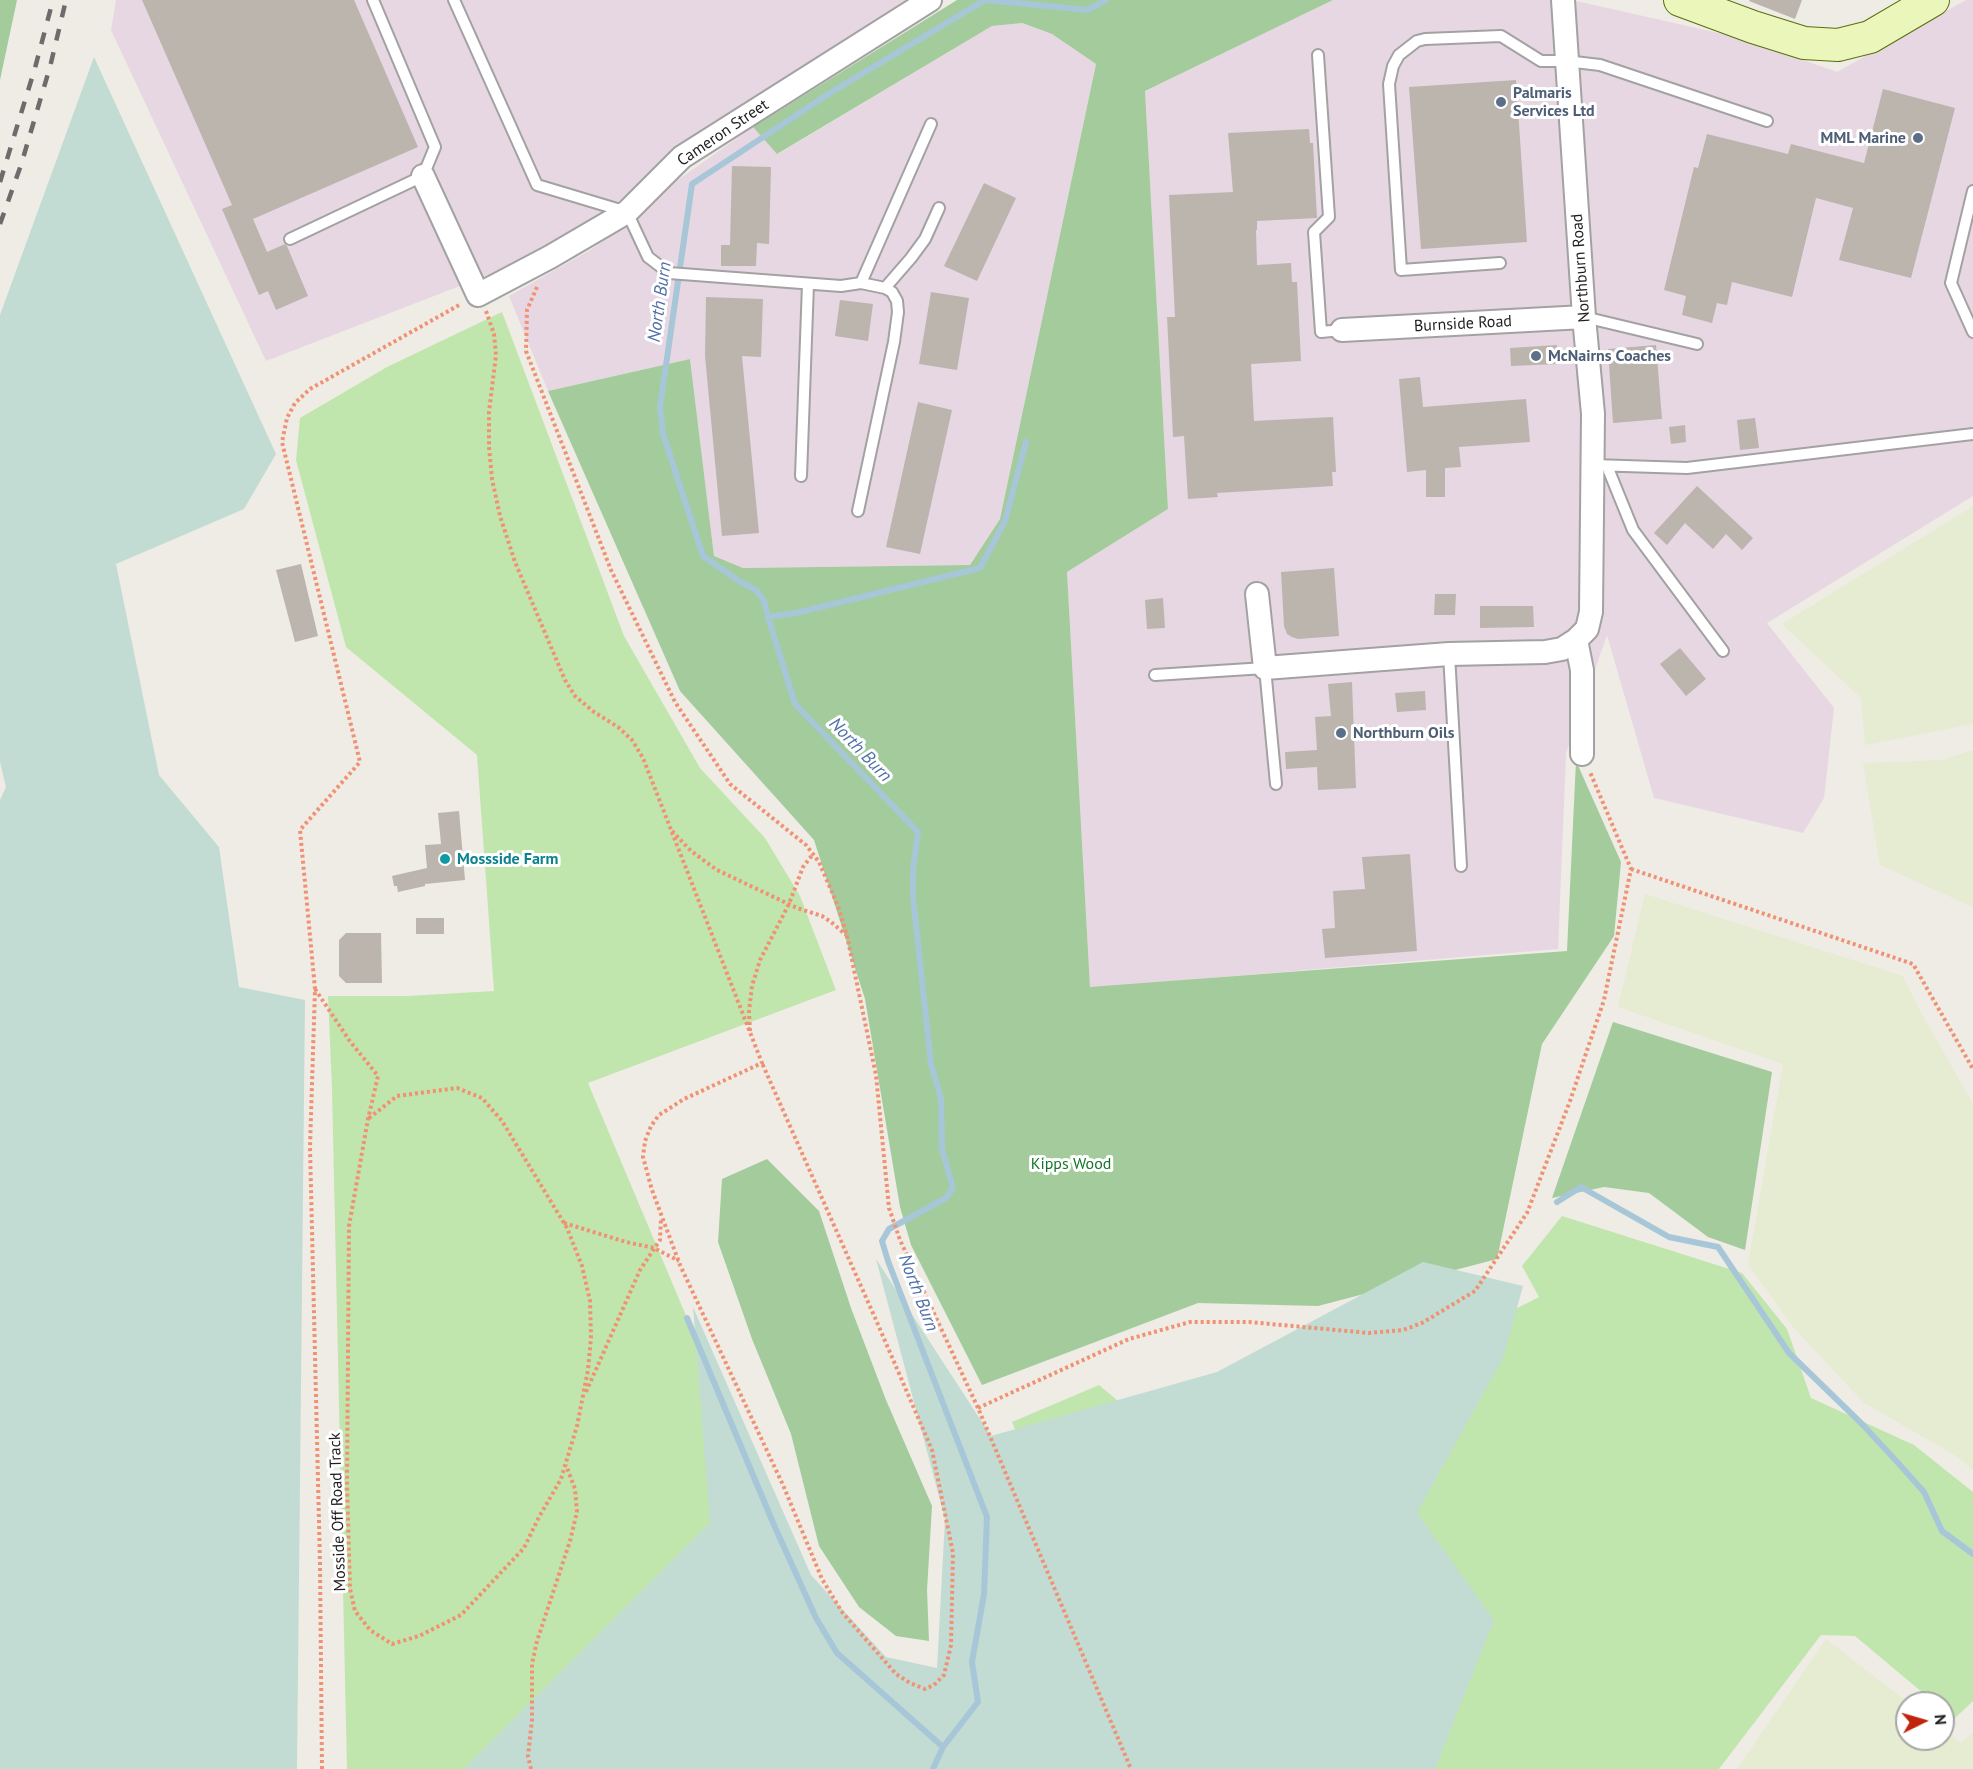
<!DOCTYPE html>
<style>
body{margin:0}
#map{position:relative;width:1973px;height:1769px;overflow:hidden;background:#eeece5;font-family:"PT Sans",sans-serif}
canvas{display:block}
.north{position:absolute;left:1895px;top:1691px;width:60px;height:60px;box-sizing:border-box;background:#fff;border:2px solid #a5a5a5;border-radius:50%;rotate:85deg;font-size:16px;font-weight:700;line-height:24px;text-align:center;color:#1e1e1e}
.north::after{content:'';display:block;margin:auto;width:21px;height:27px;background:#c0240c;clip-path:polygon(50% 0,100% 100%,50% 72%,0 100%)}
</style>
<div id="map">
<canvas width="1973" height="1769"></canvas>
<div class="north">N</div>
</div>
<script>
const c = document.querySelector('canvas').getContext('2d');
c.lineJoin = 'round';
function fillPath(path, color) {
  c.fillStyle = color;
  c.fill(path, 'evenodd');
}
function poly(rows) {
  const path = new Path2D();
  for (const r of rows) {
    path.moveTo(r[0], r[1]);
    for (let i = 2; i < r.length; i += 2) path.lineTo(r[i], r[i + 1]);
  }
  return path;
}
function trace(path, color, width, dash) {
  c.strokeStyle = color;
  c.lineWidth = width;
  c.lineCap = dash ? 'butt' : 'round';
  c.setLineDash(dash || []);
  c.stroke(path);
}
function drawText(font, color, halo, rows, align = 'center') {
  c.font = font + ' "PT Sans",sans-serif';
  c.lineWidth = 6;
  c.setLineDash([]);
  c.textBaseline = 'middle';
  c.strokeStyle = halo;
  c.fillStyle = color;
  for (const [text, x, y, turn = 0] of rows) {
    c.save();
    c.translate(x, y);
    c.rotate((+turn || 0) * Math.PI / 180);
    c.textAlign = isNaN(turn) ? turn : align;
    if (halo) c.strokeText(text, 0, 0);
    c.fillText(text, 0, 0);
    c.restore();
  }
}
fillPath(poly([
 [116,0,906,0,677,146,645,183,540,255,266,361,111,30],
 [1333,0,1572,0,1745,39,1837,72,1966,0,1973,0,1973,496,1767,623,1834,708,1824,798,1803,833,1654,798,1607,635,1566,753,1558,949,1090,988,1067,572,1168,509,1145,91],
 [1021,23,1052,34,1096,64,1000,519,970,565,743,568,714,556,690,359,548,391,509,296,592,249,675,182,753,127,778,154,992,26]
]), '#e7d7e2');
fillPath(poly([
 [1973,506,1973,724,1865,745,1861,698,1782,624],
 [1973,750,1973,907,1880,865,1863,763,1942,760],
 [1645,894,1903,976,1918,1007,1973,1104,1973,1470,1956,1456,1864,1403,1792,1326,1748,1264,1783,1064,1618,1007],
 [1826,1639,1909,1703,1907,1703,1907,1739,1943,1739,1943,1730,1961,1743,1973,1732,1973,1769,1737,1769]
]), '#e6ecd1');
fillPath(poly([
 [502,312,624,636,700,768,765,838,800,896,836,990,588,1083,848,1700,929,1693,1052,1524,1012,1422,1099,1385,1130,1411,1464,1335,1539,1297,1522,1266,1562,1216,1742,1273,1787,1329,1811,1398,1914,1445,1973,1492,1973,1701,1954,1719,1943,1710,1943,1703,1935,1703,1855,1636,1821,1635,1719,1769,347,1769,332,1089,328,996,408,996,494,991,477,755,346,647,296,460,300,418,387,367]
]), '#c1e6ad');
fillPath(poly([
 [0,0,17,0,0,80],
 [957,0,1333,0,1145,91,1168,509,1067,572,1090,987,1567,951,1576,761,1621,862,1614,936,1542,1044,1497,1259,1318,1306,1198,1303,982,1385,911,1245,900,1207,865,999,814,840,680,691,548,391,690,359,714,556,743,568,970,565,1000,519,1096,64,1052,34,1022,23,992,26,777,154,753,127],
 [1613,1022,1772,1072,1745,1250,1708,1237,1649,1193,1604,1187,1552,1198],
 [767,1159,819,1211,851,1308,886,1400,932,1506,927,1590,929,1641,896,1636,859,1607,819,1546,791,1434,752,1339,718,1242,722,1179]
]), '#a3cb9c');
fillPath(poly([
 [94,57,276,454,244,509,116,564,159,775,219,847,239,987,305,1000,297,1769,0,1769,0,800,6,787,0,762,0,315],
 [876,1259,991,1436,1217,1372,1423,1262,1523,1286,1503,1358,1417,1513,1494,1620,1435,1769,464,1769,710,1523,693,1307,811,1575,886,1657,937,1668,945,1519]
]), '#c2dcd3');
trace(poly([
 [768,617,796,613,980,568,1005,521,1026,442],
 [1557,1202,1581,1187,1669,1237,1718,1247,1789,1353,1863,1425,1899,1464,1924,1492,1942,1531,1973,1554],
 [687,1318,774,1525,816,1618,837,1653,943,1747],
 [933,1769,943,1747,978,1702,972,1662,984,1594,987,1517,888,1261,882,1241,889,1229,946,1198,953,1188,942,1149,941,1098,931,1064,913,897,913,871,918,832,795,704,768,617,764,601,756,590,739,581,703,556,663,434,660,407,692,184,830,93,985,0,1088,10,1106,0]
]), '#a7c7d9', 6);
fillPath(poly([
 [142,0,354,0,418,147,253,219,267,252,285,244,287,246,308,296,276,310,268,291,259,295,222,209,232,205],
 [1750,0,1802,0,1795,19,1749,1],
 [1516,80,1527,242,1421,249,1409,87],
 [1883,89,1955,108,1911,278,1839,260,1853,208,1816,198,1792,297,1732,282,1727,305,1717,303,1712,323,1682,315,1686,296,1664,290,1694,167,1698,168,1707,134,1788,154,1791,144,1864,163],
 [1309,129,1310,143,1313,143,1317,218,1257,221,1257,230,1256,230,1257,265,1291,263,1292,282,1297,282,1301,361,1251,364,1254,421,1333,417,1336,472,1332,472,1333,486,1217,493,1218,497,1188,499,1184,436,1173,437,1167,317,1175,317,1169,195,1233,192,1228,133],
 [732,166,771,167,769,244,757,243,756,266,721,266,721,245,730,245],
 [984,183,1016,198,977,281,944,266],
 [931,292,969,298,957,370,919,364],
 [706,297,763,299,761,357,742,356,759,533,722,536,705,356],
 [840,300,873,304,868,341,835,336],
 [1557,345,1558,364,1511,366,1510,348],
 [1656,345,1662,419,1613,423,1608,349],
 [1420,377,1423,407,1526,399,1530,442,1459,447,1461,467,1445,468,1445,497,1426,497,1426,470,1407,472,1399,379],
 [918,402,952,410,920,554,886,547],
 [1755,418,1759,448,1740,450,1737,420],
 [1685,425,1686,442,1671,444,1669,427],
 [1697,486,1753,538,1742,550,1726,534,1713,549,1685,523,1667,545,1654,533],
 [301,564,318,636,295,642,276,570],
 [1334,568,1339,636,1298,639,1292,637,1287,634,1284,626,1281,572],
 [1435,594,1456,594,1455,615,1434,615],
 [1163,598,1165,628,1147,629,1145,600],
 [1480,606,1533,606,1534,627,1480,628],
 [1680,648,1706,679,1686,696,1660,664],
 [1352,682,1356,788,1318,790,1317,767,1286,769,1285,752,1317,750,1315,717,1331,716,1328,684],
 [1425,691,1426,710,1397,712,1395,693],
 [459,811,465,880,425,884,425,886,398,892,397,886,394,886,392,876,427,868,425,845,441,844,438,813],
 [1410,854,1417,951,1325,958,1322,929,1335,928,1333,891,1365,889,1362,857],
 [416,918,444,918,444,934,416,934],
 [346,933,381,933,382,983,346,983,339,976,339,940]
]), '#bbb5ae');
const lane = poly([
 [454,0,537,185,627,212,648,257,669,273,841,286,861,283,885,288,892,292,897,301,898,312,894,342,858,511],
 [1318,55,1329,217,1314,232,1321,332,1342,330],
 [1973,191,1951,283,1973,332],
 [290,239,423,176,435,147,373,0],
 [1500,263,1401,270,1389,84,1393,66,1399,55,1417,41,1425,39,1501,36,1541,61,1566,61,1600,65,1767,121],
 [861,283,931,124],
 [885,288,911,258,925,239,939,208],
 [1584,317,1697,344],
 [1593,465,1687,468,1973,434],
 [1607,466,1633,530,1723,651],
 [801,476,808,284],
 [1449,654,1461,866],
 [1155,675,1265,668,1276,784]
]);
const street = poly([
 [1563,0,1584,317,1593,414,1591,612,1587,629,1576,640,1582,670,1582,754],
 [423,176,478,295,550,257,627,212,682,157,930,0],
 [1342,330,1584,317],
 [1257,594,1265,668,1449,654,1545,652,1562,649,1576,640]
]);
const secondary = poly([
 [1680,0,1753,27,1804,43,1838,45,1870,37,1933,0]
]);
trace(lane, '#a2a2a2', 14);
trace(street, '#a2a2a2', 26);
trace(secondary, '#576f0b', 34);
trace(poly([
 [537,287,527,310,526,351,611,570,675,702,730,784,806,845,819,862,838,906,847,936,876,1075,889,1208,900,1240,978,1408,1131,1769],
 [486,311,494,334,496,355,489,412,489,447,492,479,500,516,515,562,565,680,575,696,594,712,618,727,632,740,643,758,762,1063,684,1099,659,1115,651,1126,645,1141,643,1157,652,1190,680,1265,783,1485,822,1579,842,1612,896,1674,910,1683,925,1689,934,1685,944,1675,951,1645,953,1553,932,1450,876,1320,762,1063],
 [672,831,691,851,717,870,797,908,822,916,831,922,846,935],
 [1631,869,1913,964,1973,1069],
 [315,989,349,1040,378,1076,368,1119,349,1226,347,1484,350,1589,355,1611,370,1630,392,1644,419,1636,461,1615,524,1548,539,1517,561,1479,577,1426,588,1370,591,1338,590,1301,582,1266,567,1228,502,1121,482,1098,457,1088,397,1096,368,1119],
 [750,1031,749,1011,752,986,760,960,789,904,803,867,813,854],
 [564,1223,626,1242,654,1248,679,1261],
 [586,1392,640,1270,660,1240,661,1218],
 [978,1408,1129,1339,1190,1322,1249,1322,1369,1333,1403,1330,1422,1323,1475,1291,1527,1213,1570,1101,1604,1000,1631,869,1590,772],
 [322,1769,320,1564,310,1147,315,989,300,830,360,762,282,442,287,418,295,403,310,389,461,304],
 [531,1769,528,1756,532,1720,532,1664,537,1641,570,1541,577,1512,575,1489,566,1465]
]), '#f19173', 4, [3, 3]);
trace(lane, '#fff', 10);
trace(street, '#fff', 22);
trace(secondary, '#ebf6bb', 32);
trace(poly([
 [0,182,35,68,53,0],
 [0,224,21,165,50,67,66,0]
]), '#6c6c6c', 4.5, [12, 12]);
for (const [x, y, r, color] of [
 [1501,102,6,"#5c6f8a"],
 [1918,138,6,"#5c6f8a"],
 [1536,356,6,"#5c6f8a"],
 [1341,733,6,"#5c6f8a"],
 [445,859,6,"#0f9aa8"]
]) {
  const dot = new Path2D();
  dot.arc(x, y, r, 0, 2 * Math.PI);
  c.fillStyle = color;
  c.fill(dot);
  trace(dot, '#fff', 2);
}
drawText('bold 16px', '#4e5e75', '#fff', [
 ["Palmaris",1513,93],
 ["Services Ltd",1513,111],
 ["MML Marine",1906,138,"right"],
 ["McNairns Coaches",1548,356],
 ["Northburn Oils",1353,733]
], 'left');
drawText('16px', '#1e1e1e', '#fff', [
 ["Cameron Street",723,133,-34],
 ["Northburn Road",1581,268,-94],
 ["Burnside Road",1463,324,-3],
 ["Mosside Off Road Track",338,1512,-92]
]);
drawText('bold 16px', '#0d838f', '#fff', [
 ["Mossside Farm",457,859]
], 'left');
drawText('16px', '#127628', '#fff', [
 ["Kipps Wood",1071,1164]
]);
drawText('italic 18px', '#5070a8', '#fff', [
 ["North Burn",660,302,-82],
 ["North Burn",860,750,46],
 ["North Burn",918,1293,69]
]);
</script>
